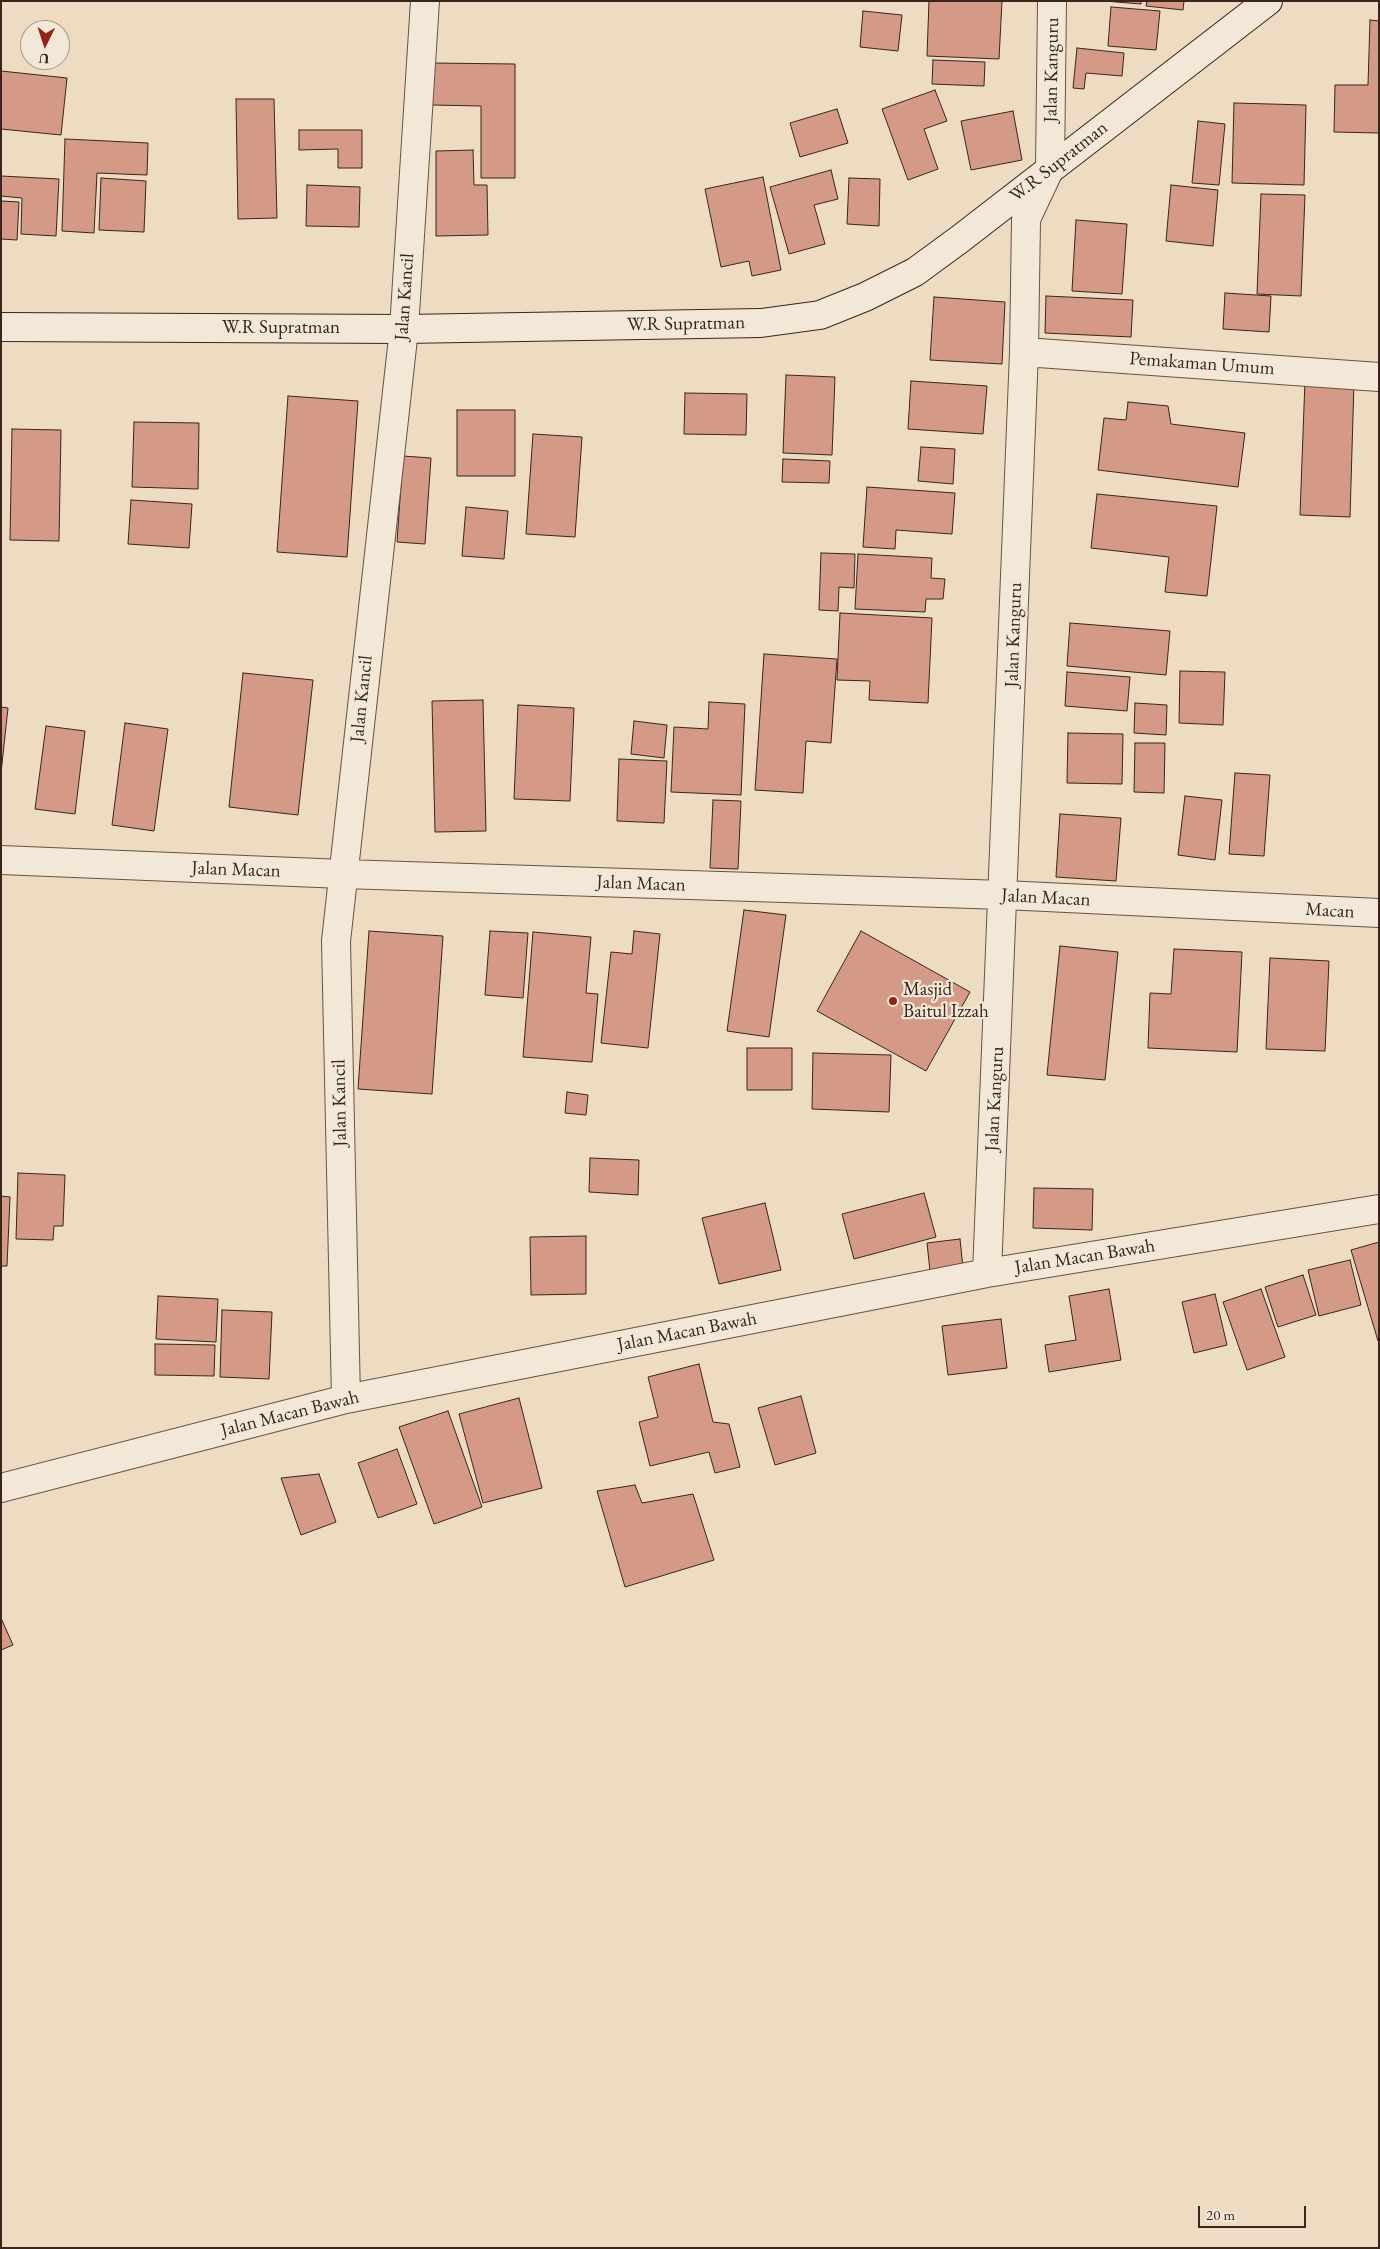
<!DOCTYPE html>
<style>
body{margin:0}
#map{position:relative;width:1380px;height:2249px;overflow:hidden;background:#eddbc2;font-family:"EB Garamond",serif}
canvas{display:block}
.frame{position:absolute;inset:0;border:2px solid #3a241c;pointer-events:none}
.north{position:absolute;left:20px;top:20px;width:50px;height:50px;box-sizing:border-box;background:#f3e8d7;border:1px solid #a99a8c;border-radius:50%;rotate:184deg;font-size:14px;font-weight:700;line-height:20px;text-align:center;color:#3a241c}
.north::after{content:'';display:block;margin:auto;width:18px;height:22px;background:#8f2418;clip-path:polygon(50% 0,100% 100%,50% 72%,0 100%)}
.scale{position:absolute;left:1198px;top:2206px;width:108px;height:22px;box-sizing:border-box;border:2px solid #3a241c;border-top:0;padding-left:6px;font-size:15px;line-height:18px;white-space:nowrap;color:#3a241c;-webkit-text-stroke:4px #f3e8d7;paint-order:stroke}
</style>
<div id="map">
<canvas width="1380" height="2249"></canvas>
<div class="frame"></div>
<div class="north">U</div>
<div class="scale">20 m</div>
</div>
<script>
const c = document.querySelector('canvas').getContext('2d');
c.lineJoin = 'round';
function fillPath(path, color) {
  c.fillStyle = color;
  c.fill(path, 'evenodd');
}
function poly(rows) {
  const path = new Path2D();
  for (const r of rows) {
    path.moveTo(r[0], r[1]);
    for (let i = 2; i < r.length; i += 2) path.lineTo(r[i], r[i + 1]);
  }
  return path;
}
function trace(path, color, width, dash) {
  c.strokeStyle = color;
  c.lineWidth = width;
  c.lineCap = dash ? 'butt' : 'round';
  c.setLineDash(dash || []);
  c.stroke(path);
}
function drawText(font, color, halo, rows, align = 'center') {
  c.font = font + ' "EB Garamond",serif';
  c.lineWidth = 4.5;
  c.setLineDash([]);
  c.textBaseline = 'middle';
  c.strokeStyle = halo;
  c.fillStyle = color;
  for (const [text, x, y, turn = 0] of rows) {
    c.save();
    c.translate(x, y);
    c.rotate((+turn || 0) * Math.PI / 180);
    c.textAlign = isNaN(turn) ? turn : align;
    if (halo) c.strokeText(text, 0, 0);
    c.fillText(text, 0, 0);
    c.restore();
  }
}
const building = poly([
 [929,1,1002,1,999,59,927,56,929,1],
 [1104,1,1141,1,1141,4,1104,1],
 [1147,1,1184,1,1183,10,1146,6,1147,1],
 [1111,7,1160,11,1156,50,1108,46,1111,7],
 [863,11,902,15,898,51,860,47,863,11],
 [1370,20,1379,21,1379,133,1334,132,1335,85,1368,85,1370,20],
 [1077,48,1124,53,1122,76,1086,73,1084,89,1073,88,1077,48],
 [933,60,985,62,984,86,932,84,933,60],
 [432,63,515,64,515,178,481,178,481,106,432,105,432,63],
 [1,71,67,78,61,135,1,129,1,71],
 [935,90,947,121,924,129,938,169,908,180,882,109,935,90],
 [236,99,274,99,277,218,238,219,236,99],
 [1234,103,1306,105,1304,185,1232,183,1234,103],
 [837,109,848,143,800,157,790,123,837,109],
 [1013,111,1022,160,971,170,961,121,1013,111],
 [1198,121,1225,124,1219,185,1192,183,1198,121],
 [299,130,362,130,362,168,338,168,338,149,299,150,299,130],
 [65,139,148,143,147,175,97,173,94,233,62,231,65,139],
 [473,150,474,185,487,185,488,235,436,236,436,151,473,150],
 [831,170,838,199,814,205,825,244,789,254,770,187,831,170],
 [1,176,59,179,56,236,21,234,22,198,1,196,1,176],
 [763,177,781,270,752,276,749,261,721,267,705,189,763,177],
 [101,178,146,181,144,232,99,230,101,178],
 [849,178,880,179,879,226,847,224,849,178],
 [307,185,360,187,359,227,306,226,307,185],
 [1171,185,1218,190,1213,246,1166,241,1171,185],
 [1261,194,1305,195,1301,296,1257,294,1261,194],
 [1,201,19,202,17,240,1,239,1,201],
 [1076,220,1127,224,1122,294,1072,291,1076,220],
 [1225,293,1271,296,1269,332,1223,329,1225,293],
 [1046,296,1133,300,1131,337,1045,333,1046,296],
 [934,297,1005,302,1002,364,930,360,934,297],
 [786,375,835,377,832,455,783,453,786,375],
 [1305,380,1354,382,1350,517,1300,515,1305,380],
 [911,381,987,386,983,434,908,429,911,381],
 [685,393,747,394,746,435,684,434,685,393],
 [288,396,358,401,347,557,277,552,288,396],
 [1128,402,1168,406,1171,424,1245,433,1238,487,1098,470,1104,418,1126,420,1128,402],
 [457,410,515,410,515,476,457,476,457,410],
 [134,422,199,423,198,489,132,487,134,422],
 [12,429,61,430,59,541,10,540,12,429],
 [533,434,582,437,575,537,526,534,533,434],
 [921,447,955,449,953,484,918,481,921,447],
 [403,456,431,458,425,544,397,542,403,456],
 [783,459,830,461,829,483,782,482,783,459],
 [867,487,955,493,952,534,896,530,895,549,863,547,867,487],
 [1097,494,1217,506,1207,596,1165,592,1169,557,1091,548,1097,494],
 [131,500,192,504,189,548,128,544,131,500],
 [466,507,508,511,504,559,462,556,466,507],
 [821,553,855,554,854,588,839,587,838,611,819,610,821,553],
 [858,554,932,558,931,578,945,579,943,599,926,599,925,612,855,609,858,554],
 [840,613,932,618,928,703,869,700,870,681,837,680,840,613],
 [1070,623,1170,631,1166,675,1067,666,1070,623],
 [764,654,837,659,831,743,806,741,803,793,755,790,764,654],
 [1180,671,1225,672,1223,725,1179,723,1180,671],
 [1067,672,1130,677,1127,711,1065,706,1067,672],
 [243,673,313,680,298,815,229,807,243,673],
 [483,700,486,831,435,832,432,701,483,700],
 [709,702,745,704,741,795,671,792,674,727,708,729,709,702],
 [1135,703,1167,705,1166,735,1134,733,1135,703],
 [518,705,574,708,570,801,514,799,518,705],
 [1,707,8,708,1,773,1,707],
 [634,721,667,725,664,758,631,754,634,721],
 [125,723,168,729,154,831,112,825,125,723],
 [46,726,85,731,75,814,35,809,46,726],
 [1068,733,1123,734,1122,784,1067,783,1068,733],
 [1135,743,1165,743,1164,793,1134,792,1135,743],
 [619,759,667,761,664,823,617,821,619,759],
 [1235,773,1270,775,1264,856,1229,854,1235,773],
 [1185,796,1222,800,1215,860,1178,855,1185,796],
 [713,800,741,801,738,869,710,868,713,800],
 [1060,814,1121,818,1116,881,1056,877,1060,814],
 [744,910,786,915,769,1037,727,1031,744,910],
 [369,931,443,936,432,1094,358,1089,369,931],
 [490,931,528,933,523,998,485,995,490,931],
 [634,931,660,934,648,1048,601,1043,611,952,632,954,634,931],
 [861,931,970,992,926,1071,817,1011,861,931],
 [533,932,591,937,586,993,598,994,592,1062,523,1057,533,932],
 [1060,946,1118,952,1105,1080,1047,1075,1060,946],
 [1174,949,1242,952,1237,1052,1148,1048,1150,993,1171,994,1174,949],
 [1270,958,1329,961,1325,1051,1266,1049,1270,958],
 [747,1048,792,1048,792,1090,747,1090,747,1048],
 [813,1053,891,1055,889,1112,812,1109,813,1053],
 [567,1092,588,1095,586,1115,565,1113,567,1092],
 [590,1158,639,1160,638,1195,589,1192,590,1158],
 [18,1173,65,1175,63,1226,54,1226,53,1240,16,1239,18,1173],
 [1034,1188,1093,1189,1092,1230,1033,1228,1034,1188],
 [924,1193,936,1237,854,1259,842,1214,924,1193],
 [1,1196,10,1197,7,1266,1,1266,1,1196],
 [765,1203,781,1270,719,1284,702,1218,765,1203],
 [586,1236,586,1294,531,1295,530,1237,586,1236],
 [960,1239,963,1268,930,1271,927,1243,960,1239],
 [1379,1242,1379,1341,1378,1341,1351,1250,1379,1242],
 [1350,1260,1361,1305,1319,1316,1308,1270,1350,1260],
 [1303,1275,1316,1315,1278,1327,1265,1287,1303,1275],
 [1109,1289,1121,1360,1049,1372,1045,1345,1076,1340,1069,1296,1109,1289],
 [1261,1289,1285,1357,1247,1370,1223,1302,1261,1289],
 [1215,1294,1227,1345,1194,1353,1182,1302,1215,1294],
 [158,1296,218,1299,216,1342,156,1339,158,1296],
 [222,1310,272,1312,269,1379,220,1377,222,1310],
 [1001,1319,1007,1368,948,1375,942,1326,1001,1319],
 [155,1344,215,1345,214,1376,155,1375,155,1344],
 [699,1364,713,1422,729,1424,740,1467,715,1473,709,1452,650,1466,639,1422,658,1417,648,1377,699,1364],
 [801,1396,816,1453,775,1465,758,1408,801,1396],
 [519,1398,542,1488,483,1503,459,1414,519,1398],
 [448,1411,482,1507,434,1524,399,1427,448,1411],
 [397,1449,417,1504,378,1518,358,1463,397,1449],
 [319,1474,336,1522,301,1535,281,1478,319,1474],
 [635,1485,642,1503,693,1494,714,1560,625,1587,597,1491,635,1485],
 [1,1618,13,1645,1,1650,1,1618]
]);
fillPath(building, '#d49a87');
trace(building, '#3a241c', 1);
const street = poly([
 [1024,352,1379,377],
 [1,860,343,874,1004,895,1379,913],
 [987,1273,1024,352,1026,219,1050,168,1052,1],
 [346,1399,336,941,404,329,425,1],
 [1,1488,346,1399,987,1273,1379,1209]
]);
const secondary = poly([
 [1,327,404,329,761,323,820,315,865,297,915,272,960,239,1268,1]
]);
trace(street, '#675246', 30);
trace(secondary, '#3a241c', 30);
trace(street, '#f3e8d7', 28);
trace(secondary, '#f3e8d7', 28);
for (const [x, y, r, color] of [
 [893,1001,5,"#8f2418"]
]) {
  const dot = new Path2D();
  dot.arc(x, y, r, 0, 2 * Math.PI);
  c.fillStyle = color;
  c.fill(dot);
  trace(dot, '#f3e8d7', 2);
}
drawText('19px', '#3a241c', '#f3e8d7', [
 ["Jalan Kanguru",1052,70,-89],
 ["W.R Supratman",1059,162,-38],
 ["Jalan Kancil",405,297,-86],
 ["W.R Supratman",686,324,-1],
 ["W.R Supratman",281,328],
 ["Pemakaman Umum",1202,364,4],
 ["Jalan Kanguru",1014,635,-88],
 ["Jalan Kancil",362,699,-84],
 ["Jalan Macan",236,870,2],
 ["Jalan Macan",641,884,2],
 ["Jalan Macan",1046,898,3],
 ["Macan",1330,911,3],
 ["Jalan Kanguru",995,1099,-87],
 ["Jalan Kancil",340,1103,-91],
 ["Jalan Macan Bawah",1085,1257,-9],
 ["Jalan Macan Bawah",687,1332,-11],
 ["Jalan Macan Bawah",290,1414,-14]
]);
drawText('19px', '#3a241c', '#f3e8d7', [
 ["Masjid",903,990],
 ["Baitul Izzah",903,1012]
], 'left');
</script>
